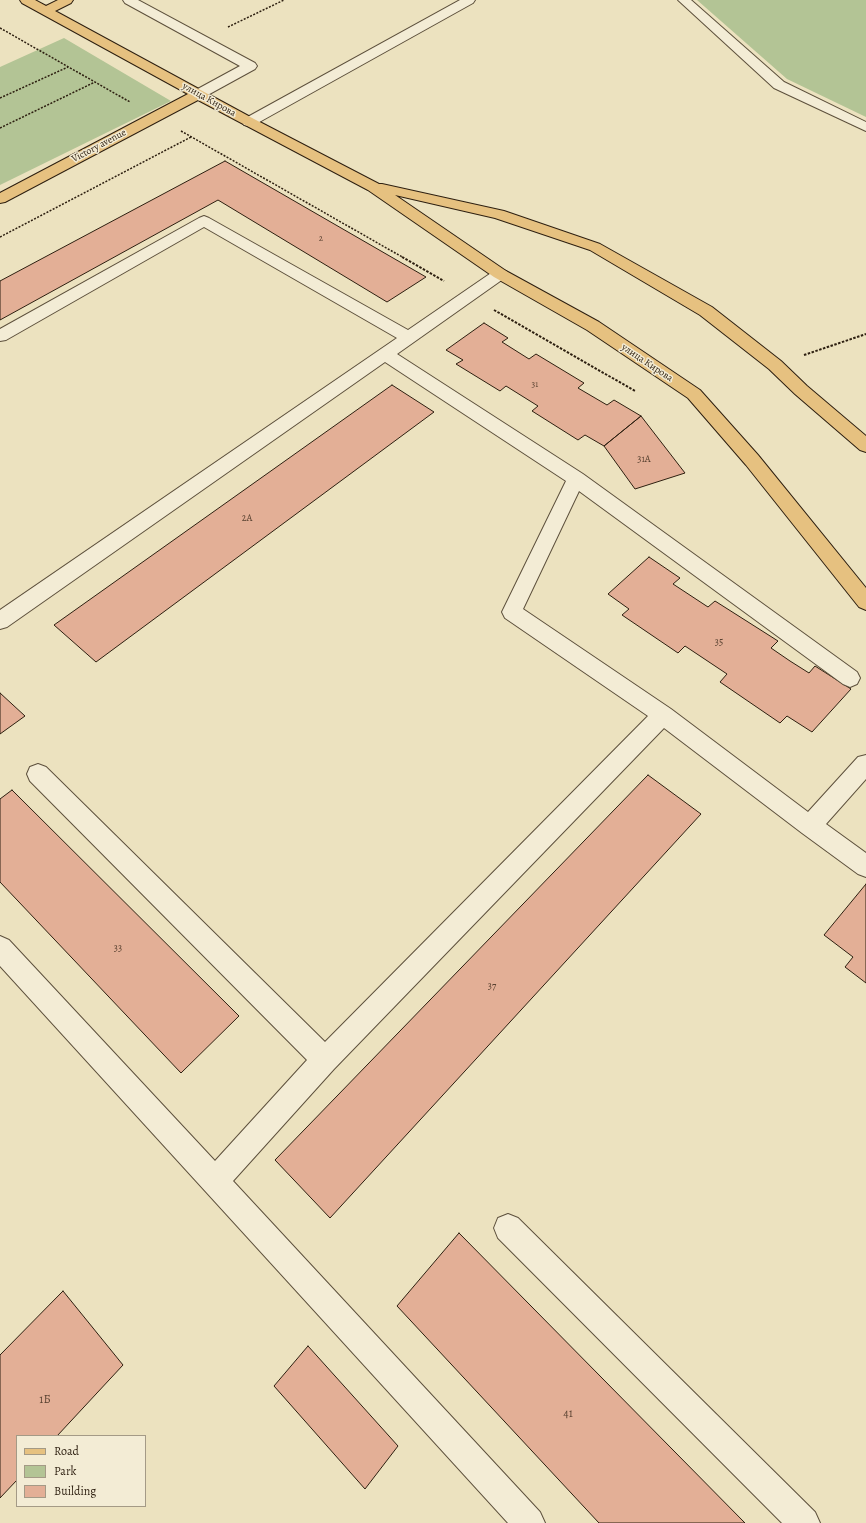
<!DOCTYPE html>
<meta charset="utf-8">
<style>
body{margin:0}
#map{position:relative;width:866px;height:1523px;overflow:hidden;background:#ece2bf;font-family:Alegreya,serif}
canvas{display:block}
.legend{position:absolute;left:16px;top:1435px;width:130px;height:72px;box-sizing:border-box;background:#f3ecd5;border:1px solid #a49a86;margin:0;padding:5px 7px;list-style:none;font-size:12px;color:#2d1f10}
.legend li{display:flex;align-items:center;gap:8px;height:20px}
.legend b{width:20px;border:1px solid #a49a86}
</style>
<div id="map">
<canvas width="866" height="1523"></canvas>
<ul class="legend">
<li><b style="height:5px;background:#e6c180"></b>Road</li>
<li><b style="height:11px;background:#b3c495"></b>Park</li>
<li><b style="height:11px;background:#e3af96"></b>Building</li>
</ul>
</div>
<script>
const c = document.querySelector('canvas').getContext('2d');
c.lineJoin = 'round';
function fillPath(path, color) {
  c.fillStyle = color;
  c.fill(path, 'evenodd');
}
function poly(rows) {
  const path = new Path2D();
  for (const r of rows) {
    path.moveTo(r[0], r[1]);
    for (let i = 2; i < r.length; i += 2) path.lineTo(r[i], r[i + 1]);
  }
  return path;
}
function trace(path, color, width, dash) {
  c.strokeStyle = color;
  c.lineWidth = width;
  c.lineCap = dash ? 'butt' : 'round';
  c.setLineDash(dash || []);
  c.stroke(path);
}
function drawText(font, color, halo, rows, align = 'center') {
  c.font = font + ' Alegreya,serif';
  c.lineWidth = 3;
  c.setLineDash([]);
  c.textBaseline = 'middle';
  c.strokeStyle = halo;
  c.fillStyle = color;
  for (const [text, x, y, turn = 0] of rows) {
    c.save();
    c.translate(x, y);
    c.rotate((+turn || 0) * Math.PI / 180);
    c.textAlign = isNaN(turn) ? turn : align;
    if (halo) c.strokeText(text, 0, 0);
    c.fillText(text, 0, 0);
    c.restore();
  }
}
fillPath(poly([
 [697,0,866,0,866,117,787,79],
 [64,38,171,101,0,185,0,67]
]), '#b3c495');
const building = poly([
 [225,161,426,277,387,302,218,200,0,320,0,281,225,161],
 [484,323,508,338,502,342,529,359,536,354,584,383,578,388,607,405,614,400,641,416,604,446,585,435,578,440,532,411,538,406,506,386,500,391,456,364,463,360,446,350,484,323],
 [392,385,434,412,96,662,54,625,392,385],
 [641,416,685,473,635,489,604,446,641,416],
 [649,557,680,578,673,584,708,607,715,601,778,641,771,648,790,661,809,673,815,666,851,689,812,732,787,716,780,723,720,682,727,674,685,646,678,653,622,615,629,609,608,594,649,557],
 [0,693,25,716,0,734,0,693],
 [648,775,701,814,330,1218,275,1160,648,775],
 [12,790,239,1016,181,1073,0,882,0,799,12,790],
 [866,884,866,983,845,967,853,957,824,935,866,884],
 [459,1233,745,1523,599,1523,397,1306,459,1233],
 [63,1291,123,1365,57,1436,17,1436,17,1480,0,1498,0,1355,63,1291],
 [308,1346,398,1446,365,1489,274,1386,308,1346]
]);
fillPath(building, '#e3af96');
trace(building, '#2d1f10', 1);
const minor = poly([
 [123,0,138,0,255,63,257,66,255,69,204,97,194,97,192,94,194,91,240,66,125,3,123,0],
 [460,0,475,0,473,3,254,125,249,126,244,125,242,122,244,119,460,0],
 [678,0,691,0,784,82,866,122,866,131,774,88,678,0],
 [204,216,209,218,408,330,494,271,500,269,506,271,508,274,506,277,397,354,583,474,857,672,860,678,857,684,850,687,843,684,579,491,523,609,671,709,808,812,858,757,866,755,866,779,826,824,866,853,866,877,858,874,802,833,664,728,334,1069,233,1181,540,1512,545,1523,508,1523,0,966,0,936,9,940,215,1161,307,1060,30,781,27,774,30,767,38,764,46,767,325,1042,648,716,505,618,502,612,566,481,385,362,7,627,0,629,0,610,397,338,204,227,6,340,0,341,0,329,199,218,204,216],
 [508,1214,518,1218,815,1512,820,1523,782,1523,498,1238,494,1228,498,1218,508,1214]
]);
const major = poly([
 [20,0,35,0,46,6,58,0,73,0,71,3,55,11,254,119,379,184,382,184,504,211,600,244,712,307,781,361,807,386,866,436,866,452,860,450,795,394,769,369,700,315,590,250,495,218,395,195,506,271,599,322,700,390,758,455,866,588,866,610,859,607,746,465,688,398,587,330,494,277,368,190,198,100,5,202,0,203,0,193,188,94,22,3,20,0]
]);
trace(minor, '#5d503c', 2);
trace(major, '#2d1f10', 2);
trace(poly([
 [228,27,284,0],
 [0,28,130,102],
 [0,98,68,67],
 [0,128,95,82],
 [181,131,404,258],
 [0,237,191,137]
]), '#2d1f10', 1.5, [2, 1.5]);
trace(poly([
 [402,257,444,281],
 [494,310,635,391],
 [804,355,866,334]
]), '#2d1f10', 2, [2.5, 1.5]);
fillPath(minor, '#f3ecd5');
fillPath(major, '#e6c180');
drawText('9px', '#5a4332', null, [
 ["2",321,239],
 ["31",535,385]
]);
drawText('10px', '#2d1f10', '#f3ecd5', [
 ["улица Кирова",209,100,29],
 ["Victory avenue",99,146,-28],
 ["улица Кирова",647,363,34]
]);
drawText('10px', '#5a4332', null, [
 ["31А",644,460],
 ["2А",247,519],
 ["35",719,643],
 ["33",118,949],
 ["37",492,987]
]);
drawText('12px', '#5a4332', null, [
 ["1Б",45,1400],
 ["41",568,1414]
]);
</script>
